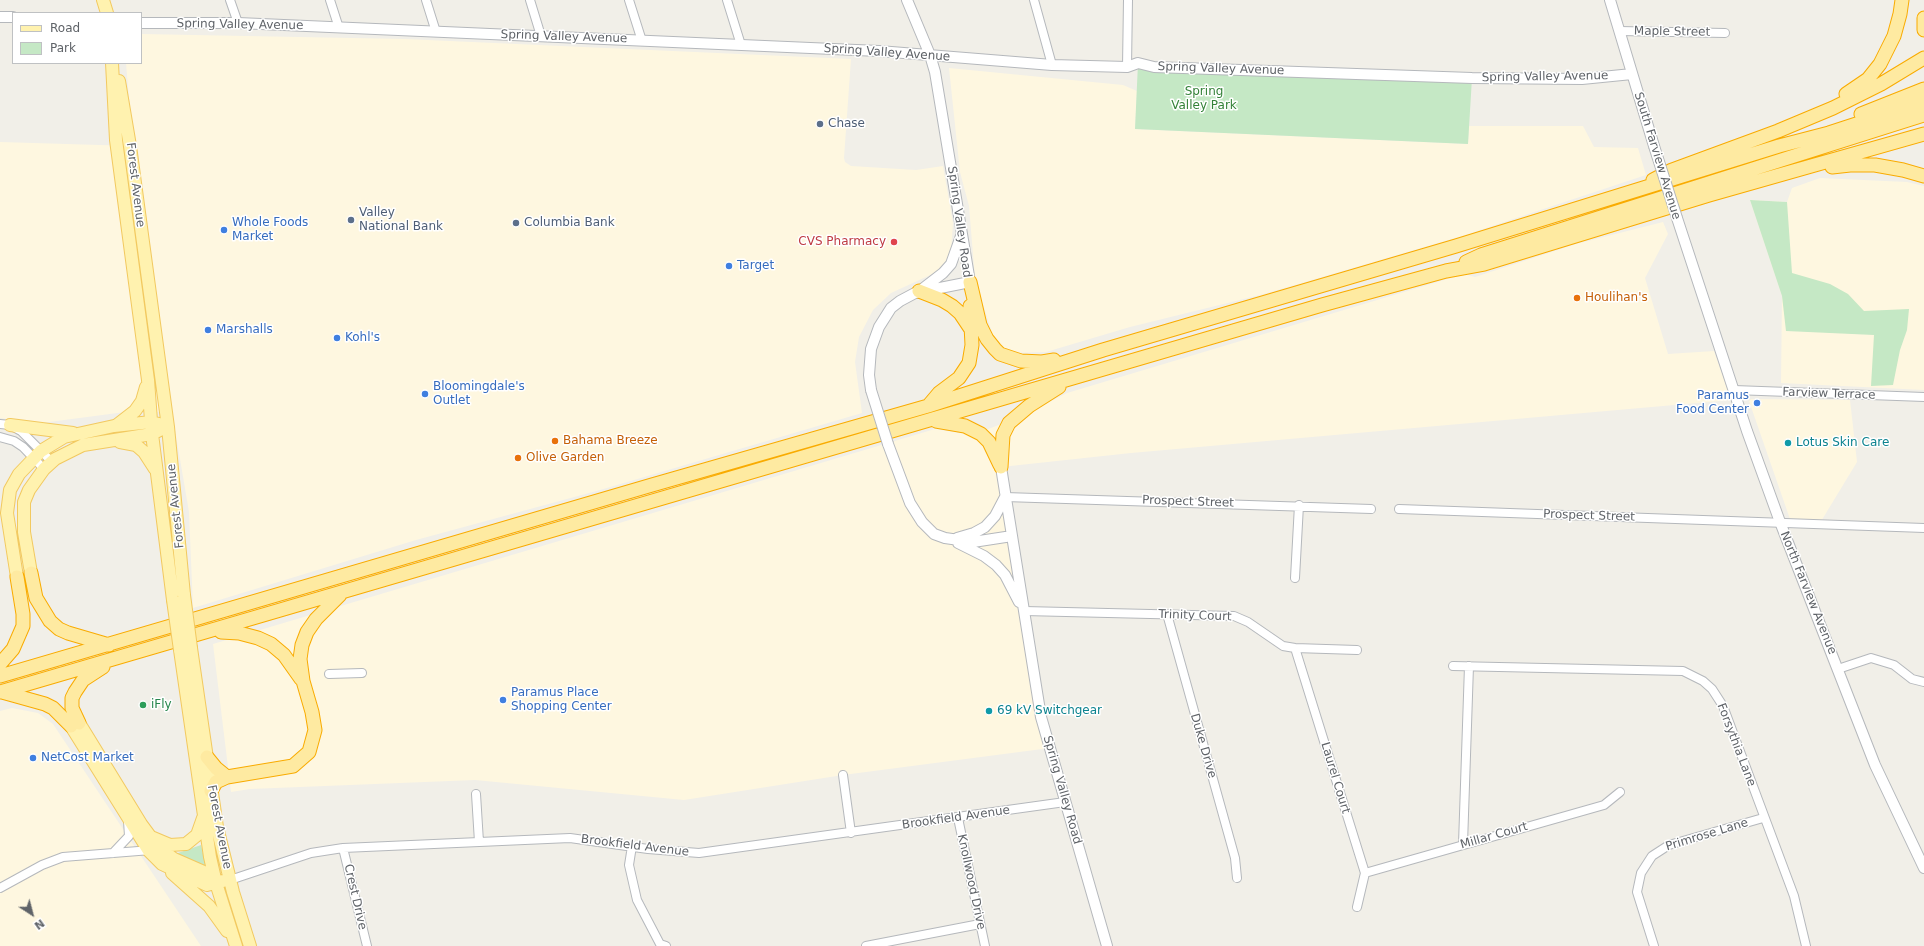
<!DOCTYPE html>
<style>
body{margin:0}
#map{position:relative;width:1924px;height:946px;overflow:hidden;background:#f1efe8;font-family:"DejaVu Sans",sans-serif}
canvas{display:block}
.legend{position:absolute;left:12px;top:12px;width:130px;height:52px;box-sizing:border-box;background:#fff;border:1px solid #bfc1c3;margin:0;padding:5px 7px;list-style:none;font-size:12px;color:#5f6368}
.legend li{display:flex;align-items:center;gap:8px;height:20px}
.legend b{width:20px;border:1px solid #bfc1c3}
.north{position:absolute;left:12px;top:894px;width:40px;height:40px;-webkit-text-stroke:3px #fff;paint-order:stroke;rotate:144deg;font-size:11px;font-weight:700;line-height:16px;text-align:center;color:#5f6368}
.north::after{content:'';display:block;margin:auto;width:14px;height:18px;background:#5f6368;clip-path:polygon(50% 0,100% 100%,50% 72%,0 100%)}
</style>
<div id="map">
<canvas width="1924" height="946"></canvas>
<ul class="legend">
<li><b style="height:5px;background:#fff2af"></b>Road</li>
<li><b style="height:11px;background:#c5e8c5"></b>Park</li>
</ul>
<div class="north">N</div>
</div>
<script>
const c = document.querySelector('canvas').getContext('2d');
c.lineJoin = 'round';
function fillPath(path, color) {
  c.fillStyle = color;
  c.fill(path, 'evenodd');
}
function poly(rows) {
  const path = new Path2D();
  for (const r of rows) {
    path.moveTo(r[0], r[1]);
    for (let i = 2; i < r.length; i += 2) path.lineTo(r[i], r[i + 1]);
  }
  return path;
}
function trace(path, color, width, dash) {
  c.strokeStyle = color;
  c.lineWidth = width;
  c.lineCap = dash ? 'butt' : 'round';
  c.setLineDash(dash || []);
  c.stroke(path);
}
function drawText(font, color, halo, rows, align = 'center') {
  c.font = font + ' "DejaVu Sans",sans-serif';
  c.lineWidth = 3;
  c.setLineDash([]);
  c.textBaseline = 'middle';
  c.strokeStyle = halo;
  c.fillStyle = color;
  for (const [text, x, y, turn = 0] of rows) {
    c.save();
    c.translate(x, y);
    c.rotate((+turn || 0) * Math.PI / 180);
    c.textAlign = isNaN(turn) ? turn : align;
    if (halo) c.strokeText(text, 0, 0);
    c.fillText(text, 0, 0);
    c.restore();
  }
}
fillPath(poly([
 [141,34,405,39,851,59,844,158,845,162,851,166,916,170,943,166,953,223,951,252,947,261,939,271,891,293,873,310,859,337,855,362,862,413,600,490,416,540,193,608,189,512,172,412,125,412,34,424,0,418,0,142,133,146,126,63,141,63],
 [949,68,1123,85,1137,91,1135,129,1468,144,1469,126,1583,126,1594,147,1638,148,1646,175,1462,236,1264,294,1130,327,1046,352,1010,353,994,339,975,279,969,206,960,172],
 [1820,178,1907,182,1924,186,1924,390,1781,383,1782,296,1750,200,1787,202,1792,188],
 [1663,222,1668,234,1645,278,1668,354,1714,351,1731,400,1131,453,1001,467,1050,748,843,775,684,800,475,780,250,789,231,792,213,644,935,429,973,435,1019,417,1067,393,1464,274,1475,277,1576,244],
 [1751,399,1850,400,1857,462,1820,523,1791,522,1749,401],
 [12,708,38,713,53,724,201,946,0,946,0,711]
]), '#fef7e0');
fillPath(poly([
 [1138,63,1472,78,1468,144,1135,129],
 [1750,200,1787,202,1792,273,1830,284,1848,294,1864,311,1909,309,1907,330,1900,350,1893,385,1871,386,1874,335,1786,331,1782,296],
 [201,845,206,867,178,856,178,853]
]), '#c5e8c5');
const minor = poly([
 [230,0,238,23],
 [330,0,339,28],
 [426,0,436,32],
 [530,0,541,36],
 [629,0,642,41],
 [727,0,741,45],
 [1034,0,1052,65],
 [1619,31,1725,33],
 [1127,67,1128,0],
 [1734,390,1924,397],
 [0,424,10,425,21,431,51,461],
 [0,437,14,441,23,447,44,469],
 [1005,497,1371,509],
 [1399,509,1924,528],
 [1295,578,1299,505],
 [1024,611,1234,616,1248,622,1283,646,1295,648,1357,650],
 [1167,614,1235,858,1237,878],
 [1295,648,1365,873,1357,907],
 [1453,666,1683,671,1703,681,1712,689,1723,706,1794,896,1806,946],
 [1838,669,1871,658,1894,665,1912,679,1924,682],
 [329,674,362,673],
 [843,775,851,833],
 [476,794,479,842],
 [958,818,985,946],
 [1463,844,1469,666],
 [632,846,629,865,637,900,660,944,666,946],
 [343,848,367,946],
 [113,853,129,836,128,821],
 [1365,873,1604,805,1620,792],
 [230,880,311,853,343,848,570,838,648,849,699,853,1065,802],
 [0,888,42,865,63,857,151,850],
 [866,946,980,924],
 [1654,946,1637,892,1641,873,1652,856,1669,845,1763,818]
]);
const tertiary = poly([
 [1610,0,1654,146],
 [0,17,13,17],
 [141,23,238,23,879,51,1052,65,1127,67,1138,63,1154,67,1472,78,1582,79,1632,74],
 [1677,218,1747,431,1780,522,1875,765,1924,868],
 [921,290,943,273,951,264,961,236],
 [871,390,869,375,871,349,879,327,891,308,900,301,915,293,970,282,935,72,930,55,907,0],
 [888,444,910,503,922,522,934,534,945,538,973,542,1012,536],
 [1001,467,1041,717,1107,946],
 [957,538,974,533,985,527,995,516,1005,497],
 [958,543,984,556,996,565,1005,575,1019,602]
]);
const primary = poly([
 [103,0,107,13],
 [112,63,116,140,148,380,152,434,173,600],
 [119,81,130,146,168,427,184,595],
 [10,425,73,433],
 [117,425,135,411,142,401,146,387],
 [120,442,136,445,144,452,155,469],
 [31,573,24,532,24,502,29,490,44,469,55,459,83,445,152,434,160,430],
 [17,577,7,513,10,490,19,474,41,451,64,437,114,426,151,422,159,424],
 [191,648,217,827,233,892,250,946],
 [180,650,210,857,216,883,236,946],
 [79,723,141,824,158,847,174,859,206,873,216,883],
 [71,726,149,851,162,864,207,885,223,881],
 [151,837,170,845,186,844,197,835,203,818],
 [172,873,209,906,227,931]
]);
const trunk = poly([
 [1924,18,1924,30],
 [1846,94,1868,79,1880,64,1894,36,1900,14,1902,0],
 [1861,114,1924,89],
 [1832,167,1850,165,1875,165,1903,170,1924,176],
 [1653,180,1672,170,1778,131,1833,108,1881,84,1924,58],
 [1466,262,1481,255,1924,115],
 [970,282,980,325,987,339,995,349,1000,354,1021,361,1042,362,1054,360],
 [919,291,942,300,952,306,960,313,970,328],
 [928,406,939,393,959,378,969,363,972,345,970,306],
 [936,421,965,426,981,434,989,442,1000,465],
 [1001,467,1003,435,1009,423,1029,406,1059,387],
 [31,573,36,598,50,621,59,629,68,633,109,645],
 [221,632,239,633,258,638,271,644,284,655,301,679],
 [0,664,13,649,23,626,23,614,17,577],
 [0,676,652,485,928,406,1103,350,1456,246,1779,146,1829,133,1924,102],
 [0,692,1322,305,1446,271,1484,264,1709,195,1924,134],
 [2,692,45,704,53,708,71,726],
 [79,723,72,708,72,698,75,692,83,680,103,667],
 [207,757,216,768,227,777],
 [211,791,216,782,227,777,293,766,309,752,315,730,312,712,303,681,300,659,302,645,307,632,316,619,340,595]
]);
trace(minor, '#b5b8bc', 10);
trace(tertiary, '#b5b8bc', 12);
trace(primary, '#f2c960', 14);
trace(trunk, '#f9ab00', 15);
trace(minor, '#fff', 8);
trace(tertiary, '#fff', 10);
trace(primary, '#fff2af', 12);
trace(trunk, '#feeaa1', 13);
const tertiaryBridge = poly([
 [1654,146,1677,218],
 [871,390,888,444]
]);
const primaryBridge = poly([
 [184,595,191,648],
 [173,600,180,650]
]);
trace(tertiaryBridge, '#b5b8bc', 12, []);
trace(primaryBridge, '#f2c960', 14, []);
trace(tertiaryBridge, '#fff', 10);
trace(primaryBridge, '#fff2af', 12);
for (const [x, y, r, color] of [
 [820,124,4,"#5c6f8a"],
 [351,220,4,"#5c6f8a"],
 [516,223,4,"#5c6f8a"],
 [224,230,4,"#3f7fe0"],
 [894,242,4,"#e0444e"],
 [729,266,4,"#3f7fe0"],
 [1577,298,4,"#e8710a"],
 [208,330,4,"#3f7fe0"],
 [337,338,4,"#3f7fe0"],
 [425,394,4,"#3f7fe0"],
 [1757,403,4,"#3f7fe0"],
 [555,441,4,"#e8710a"],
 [1788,443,4,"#0f9aa8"],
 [518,458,4,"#e8710a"],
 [503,700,4,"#3f7fe0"],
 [143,705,4,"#2e9e5b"],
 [989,711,4,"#0f9aa8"],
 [33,758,4,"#3f7fe0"]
]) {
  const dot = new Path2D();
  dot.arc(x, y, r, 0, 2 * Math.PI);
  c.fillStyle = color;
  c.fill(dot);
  trace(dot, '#fff', 1.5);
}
drawText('12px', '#5f6368', '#fff', [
 ["Spring Valley Avenue",240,25,1],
 ["Maple Street",1672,32,1],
 ["Spring Valley Avenue",564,37,2],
 ["Spring Valley Avenue",887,53,4],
 ["Spring Valley Avenue",1221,69,2],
 ["Spring Valley Avenue",1545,77,-1],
 ["South Farview Avenue",1657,156,73],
 ["Forest Avenue",135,185,83],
 ["Spring Valley Road",959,222,82],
 ["Farview Terrace",1829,394,2],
 ["Prospect Street",1188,502,2],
 ["Forest Avenue",176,506,-96],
 ["Prospect Street",1589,516,2],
 ["North Farview Avenue",1808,593,68],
 ["Trinity Court",1195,616,2],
 ["Forsythia Lane",1736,745,69],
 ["Duke Drive",1203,746,74],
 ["Laurel Court",1335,778,73],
 ["Spring Valley Road",1062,790,74],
 ["Brookfield Avenue",956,818,-8],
 ["Forest Avenue",219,827,79],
 ["Primrose Lane",1707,835,-17],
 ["Millar Court",1494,836,-16],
 ["Brookfield Avenue",635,846,7],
 ["Knollwood Drive",971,882,78],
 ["Crest Drive",355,897,77]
]);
drawText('12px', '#348238', '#fff', [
 ["Spring",1204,92],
 ["Valley Park",1204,106]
]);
drawText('12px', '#4e5e75', '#fff', [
 ["Chase",828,124],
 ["Valley",359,213],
 ["National Bank",359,227],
 ["Columbia Bank",524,223]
], 'left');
drawText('12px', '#366cbe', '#fff', [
 ["Whole Foods",232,223],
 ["Market",232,237],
 ["Target",737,266],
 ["Marshalls",216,330],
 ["Kohl's",345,338],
 ["Bloomingdale's",433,387],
 ["Outlet",433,401],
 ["Paramus",1749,396,"right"],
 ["Food Center",1749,410,"right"],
 ["Paramus Place",511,693],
 ["Shopping Center",511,707],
 ["NetCost Market",41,758]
], 'left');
drawText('12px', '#be3a42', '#fff', [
 ["CVS Pharmacy",886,242]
], 'right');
drawText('12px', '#c56008', '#fff', [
 ["Houlihan's",1585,298],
 ["Bahama Breeze",563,441],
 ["Olive Garden",526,458]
], 'left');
drawText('12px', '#0d838f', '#fff', [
 ["Lotus Skin Care",1796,443],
 ["69 kV Switchgear",997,711]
], 'left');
drawText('12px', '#27864d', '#fff', [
 ["iFly",151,705]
], 'left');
</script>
